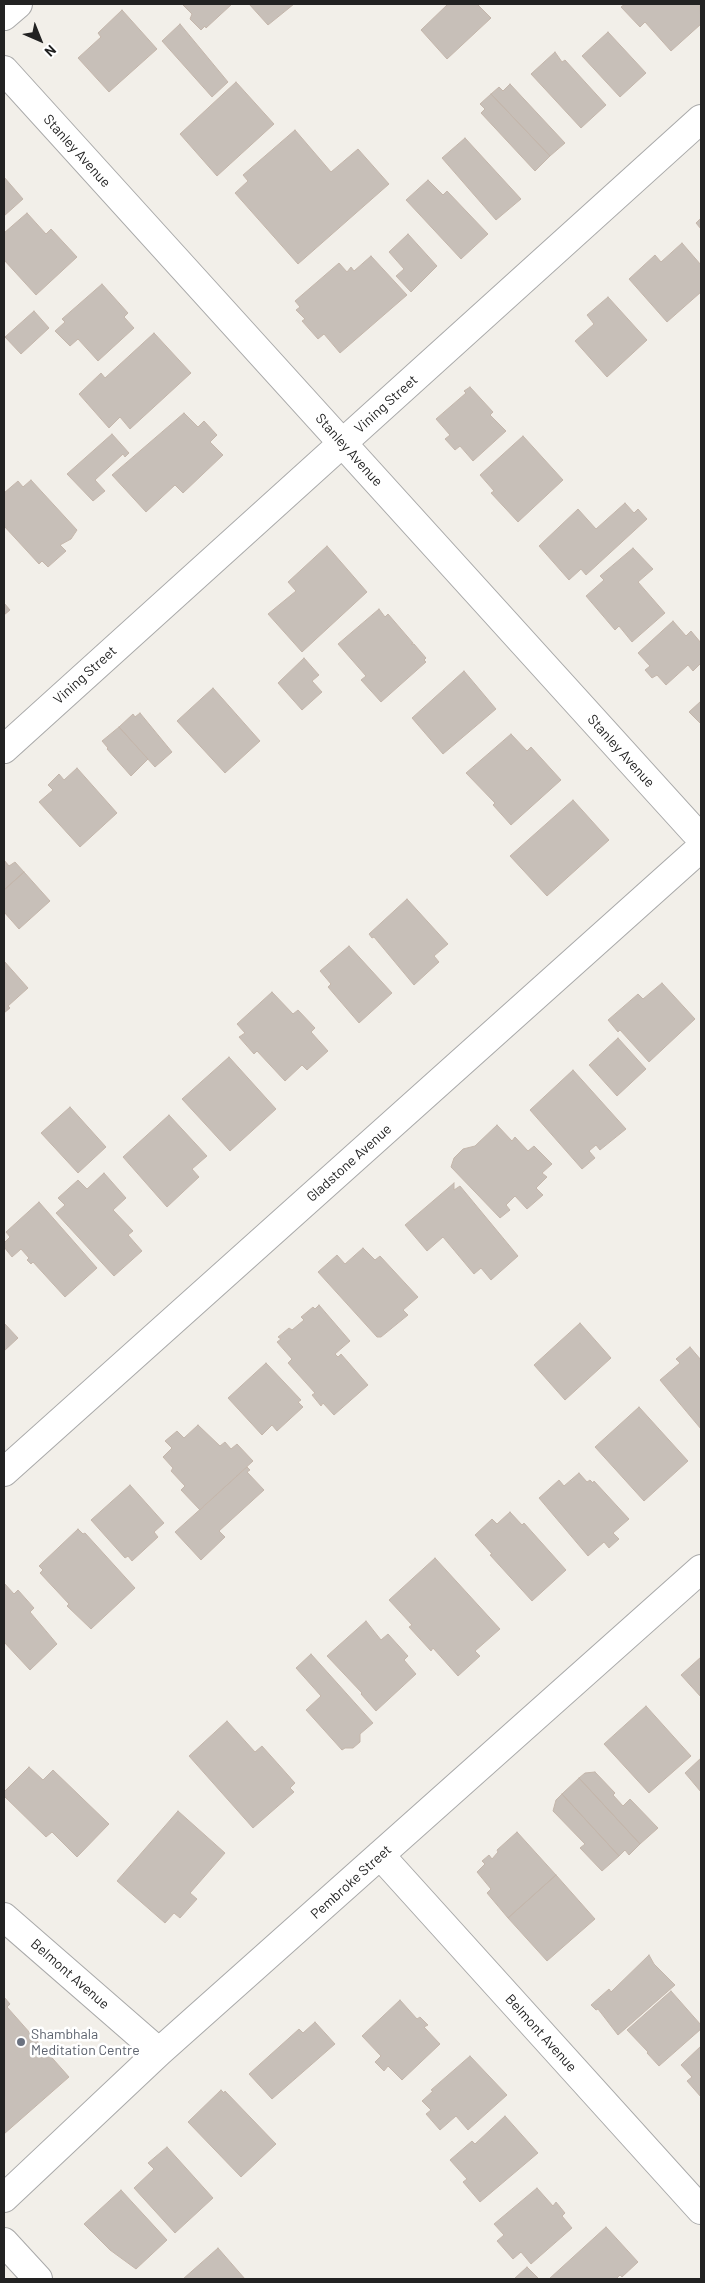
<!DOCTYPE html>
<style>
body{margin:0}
#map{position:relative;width:705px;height:2283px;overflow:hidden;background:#f2efe9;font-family:Barlow,sans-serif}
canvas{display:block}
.frame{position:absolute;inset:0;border:5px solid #222;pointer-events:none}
.north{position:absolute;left:15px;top:15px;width:50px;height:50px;-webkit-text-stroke:4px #fff;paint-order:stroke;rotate:136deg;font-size:14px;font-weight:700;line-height:20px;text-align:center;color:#222}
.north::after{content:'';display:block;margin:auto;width:18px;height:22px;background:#222;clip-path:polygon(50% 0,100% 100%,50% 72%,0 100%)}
</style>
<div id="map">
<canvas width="705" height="2283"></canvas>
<div class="frame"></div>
<div class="north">N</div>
</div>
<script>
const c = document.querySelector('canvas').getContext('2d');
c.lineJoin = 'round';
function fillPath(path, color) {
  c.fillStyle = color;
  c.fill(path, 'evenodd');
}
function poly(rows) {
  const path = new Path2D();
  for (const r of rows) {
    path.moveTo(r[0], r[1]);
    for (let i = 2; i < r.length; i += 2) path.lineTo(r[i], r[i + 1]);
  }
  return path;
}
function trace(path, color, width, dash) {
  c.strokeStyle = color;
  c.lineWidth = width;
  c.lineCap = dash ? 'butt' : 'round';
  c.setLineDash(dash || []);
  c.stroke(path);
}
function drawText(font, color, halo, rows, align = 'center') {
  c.font = font + ' Barlow,sans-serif';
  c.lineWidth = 5;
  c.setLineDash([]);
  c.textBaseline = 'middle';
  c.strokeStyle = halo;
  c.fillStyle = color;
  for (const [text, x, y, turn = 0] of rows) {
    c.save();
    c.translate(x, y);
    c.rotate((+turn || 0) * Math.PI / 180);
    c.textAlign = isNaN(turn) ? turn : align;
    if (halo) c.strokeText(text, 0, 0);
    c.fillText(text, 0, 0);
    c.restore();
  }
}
const building = poly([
 [182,4,232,4,206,28,205,26,201,30,190,19,192,14,182,4],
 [249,4,294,4,268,25,249,4],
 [448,4,477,4,491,18,447,59,421,30,448,4],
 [625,4,700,4,701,24,671,51,645,22,640,27,621,7,625,4],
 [122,10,157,49,109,92,78,58,101,37,98,33,122,10],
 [180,24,228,82,212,97,162,41,180,24],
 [608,32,646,73,620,97,582,56,608,32],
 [555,52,562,62,565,60,606,105,581,128,531,74,555,52],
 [236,82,274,124,217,176,180,134,236,82],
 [510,84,565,143,550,156,491,94,499,87,503,91,510,84],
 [491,94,550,156,535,171,481,113,485,109,480,104,491,94],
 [295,130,331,172,358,149,389,184,298,264,235,193,248,181,243,175,295,130],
 [465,138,521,199,496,220,442,158,465,138],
 [4,177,23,199,4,216,4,177],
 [428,180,443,195,447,191,488,234,461,259,406,200,428,180],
 [27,213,46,234,51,229,77,257,36,295,4,260,4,233,27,213],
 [701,218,701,229,696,223,701,218],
 [408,234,437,266,411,292,396,276,404,269,389,252,408,234],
 [682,243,701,265,701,292,667,322,629,279,655,255,661,262,682,243],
 [371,256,407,295,340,353,324,334,318,339,302,321,305,319,296,310,300,307,295,301,339,263,347,272,351,267,354,271,371,256],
 [102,284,128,313,124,317,134,328,98,361,78,339,70,346,55,331,65,322,62,319,102,284],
 [608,297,647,340,607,377,575,341,594,324,587,315,608,297],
 [34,311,49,328,21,354,5,337,34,311],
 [154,333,191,373,130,429,120,417,109,428,79,394,101,373,105,378,154,333],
 [470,387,493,412,490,415,506,431,473,461,460,446,455,450,445,439,450,435,436,419,466,393,464,391,470,387],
 [184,413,198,427,204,421,217,435,210,442,223,455,183,493,175,485,146,512,112,475,184,413],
 [112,434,129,453,125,457,123,454,95,480,105,491,93,501,67,474,112,434],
 [523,436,563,480,518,522,491,493,494,491,480,475,523,436],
 [31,480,77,530,71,539,60,545,66,551,48,567,42,561,39,564,4,526,4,493,18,481,23,487,31,480],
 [625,503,634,513,638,509,647,519,586,575,581,569,569,580,539,546,578,509,596,529,625,503],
 [327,546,367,592,302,652,268,614,296,591,288,582,327,546],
 [633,548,653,569,638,582,665,613,632,642,619,626,615,630,586,596,604,580,600,576,633,548],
 [4,603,10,610,4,615,4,603],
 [379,609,385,617,388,614,413,643,411,644,414,644,426,658,424,660,426,662,381,702,361,680,366,676,338,644,379,609],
 [673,621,686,636,691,631,701,643,701,663,693,671,688,665,666,685,657,675,652,678,645,670,650,666,638,653,673,621],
 [304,658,319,675,312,681,322,692,302,710,278,683,304,658],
 [464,671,496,709,443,754,412,718,464,671],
 [213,688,260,741,225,773,177,721,213,688],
 [701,701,701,724,689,712,701,701],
 [140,713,172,752,155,767,119,727,133,714,135,717,140,713],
 [119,727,148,759,131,776,107,749,108,748,102,741,119,727],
 [511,734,527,751,531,747,561,780,511,825,493,805,495,803,466,773,511,734],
 [77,768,117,813,80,847,39,802,53,790,48,785,59,774,64,780,77,768],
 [573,800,609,840,547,896,510,856,573,800],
 [4,860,9,866,15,862,24,872,4,890,4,860],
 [24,872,50,901,19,929,4,912,4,890,24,872],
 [407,899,448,944,434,956,439,962,414,985,374,937,372,938,369,934,407,899],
 [349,946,392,993,359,1023,328,987,331,984,320,971,349,946],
 [4,961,28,988,8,1006,10,1008,4,1013,4,961],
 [662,983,695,1019,649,1062,620,1030,618,1032,608,1020,638,994,643,999,662,983],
 [272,992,293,1014,298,1010,315,1028,311,1032,328,1051,307,1070,302,1065,285,1081,257,1051,254,1054,239,1037,245,1033,237,1024,272,992],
 [618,1038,646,1069,617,1096,589,1065,618,1038],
 [229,1057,276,1109,230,1151,182,1099,229,1057],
 [573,1070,626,1129,600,1150,596,1145,589,1151,595,1158,582,1169,530,1110,573,1070],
 [70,1107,106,1147,78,1173,41,1133,70,1107],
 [169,1115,207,1156,192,1169,199,1177,167,1207,123,1157,169,1115],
 [497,1125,512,1141,515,1137,528,1151,534,1146,552,1164,542,1173,547,1177,536,1188,543,1195,527,1209,515,1196,506,1205,510,1210,500,1218,451,1167,454,1158,463,1149,475,1146,497,1125],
 [104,1173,126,1198,113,1210,133,1231,128,1235,142,1251,114,1276,56,1213,65,1205,58,1198,78,1180,87,1189,104,1173],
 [454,1183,454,1190,460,1186,518,1256,491,1280,481,1268,474,1274,443,1237,427,1251,405,1225,454,1183],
 [39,1202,97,1268,65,1297,33,1262,31,1264,27,1260,29,1258,21,1249,12,1257,4,1247,4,1243,10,1237,6,1232,39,1202],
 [363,1248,375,1260,380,1256,418,1297,403,1310,408,1315,381,1337,377,1337,318,1272,337,1255,345,1264,363,1248],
 [319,1305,350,1341,335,1354,338,1357,341,1354,368,1385,334,1415,323,1403,321,1406,312,1395,315,1393,288,1363,292,1359,277,1342,281,1339,278,1337,289,1328,292,1330,304,1320,301,1317,313,1307,315,1309,319,1305],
 [4,1323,18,1338,4,1351,4,1323],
 [580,1323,611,1358,565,1400,534,1365,580,1323],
 [690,1347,701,1360,701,1429,660,1380,680,1363,676,1359,690,1347],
 [266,1363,301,1400,298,1402,303,1407,277,1431,272,1425,262,1435,228,1398,266,1363],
 [639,1407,688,1461,644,1501,595,1447,639,1407],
 [198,1425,220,1446,225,1442,231,1449,237,1444,253,1461,200,1510,181,1490,185,1486,171,1471,173,1468,163,1457,172,1448,165,1441,177,1431,184,1438,198,1425],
 [247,1467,250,1470,247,1472,264,1490,219,1531,225,1537,201,1560,175,1532,247,1467],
 [579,1473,587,1482,590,1480,593,1483,594,1481,629,1519,613,1533,619,1539,609,1548,604,1542,588,1556,539,1498,559,1480,564,1486,579,1473],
 [130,1485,164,1523,154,1532,158,1537,132,1561,128,1556,125,1558,91,1520,130,1485],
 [510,1512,522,1525,524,1523,566,1570,532,1601,490,1555,492,1554,475,1535,492,1519,497,1524,510,1512],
 [78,1529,83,1534,85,1533,135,1588,91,1629,67,1606,69,1604,40,1573,43,1570,39,1566,78,1529],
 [435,1558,500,1629,475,1651,480,1656,458,1676,433,1648,431,1651,409,1627,412,1625,389,1600,435,1558],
 [4,1583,14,1594,18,1590,34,1608,30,1612,57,1644,30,1670,4,1642,4,1583],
 [366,1621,381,1640,388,1634,408,1656,404,1660,416,1674,376,1711,361,1694,362,1693,327,1656,366,1621],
 [311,1654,373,1723,360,1734,360,1742,353,1748,345,1748,342,1750,306,1710,321,1696,296,1668,311,1654],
 [701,1657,701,1697,681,1675,701,1657],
 [646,1706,691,1756,649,1793,604,1744,646,1706],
 [227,1721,255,1752,262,1746,295,1783,290,1788,294,1792,253,1828,189,1756,227,1721],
 [701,1758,701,1792,685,1773,701,1758],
 [29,1767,43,1780,53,1770,109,1824,77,1857,52,1832,46,1837,4,1796,4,1792,29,1767],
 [595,1772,615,1793,613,1795,623,1806,630,1799,658,1828,640,1844,579,1778,585,1773,595,1772],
 [579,1778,640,1844,629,1855,625,1850,619,1856,562,1794,579,1778],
 [562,1794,619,1856,602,1871,580,1848,585,1844,553,1811,556,1800,562,1794],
 [178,1811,225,1853,190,1893,197,1899,180,1918,174,1913,165,1923,117,1881,178,1811],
 [517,1832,556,1875,508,1918,487,1893,491,1889,477,1872,485,1864,482,1861,489,1855,492,1859,498,1852,497,1850,517,1832],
 [556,1875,595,1919,547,1961,508,1918,556,1875],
 [649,1955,654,1964,675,1985,618,2035,598,2009,596,2010,591,2005,609,1989,611,1992,649,1955],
 [671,1991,701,2025,701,2029,659,2066,647,2053,648,2052,627,2030,671,1991],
 [4,1997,10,2004,7,2007,69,2077,4,2134,4,1997],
 [400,2000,417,2019,420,2017,428,2025,424,2027,440,2044,402,2080,388,2066,384,2071,375,2062,381,2056,362,2036,400,2000],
 [315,2022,335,2044,272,2099,249,2074,299,2029,303,2033,315,2022],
 [701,2046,701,2097,687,2081,692,2077,681,2065,701,2046],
 [470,2056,507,2095,468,2130,456,2116,440,2130,426,2114,431,2110,422,2101,433,2091,431,2090,470,2056],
 [221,2090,224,2093,225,2091,276,2144,241,2177,188,2122,221,2090],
 [505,2116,538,2153,480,2202,463,2182,467,2179,450,2160,472,2141,475,2144,505,2116],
 [167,2147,213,2198,175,2233,134,2188,154,2169,148,2163,167,2147],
 [537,2188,553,2206,556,2202,565,2213,562,2216,572,2228,531,2264,521,2252,513,2259,497,2241,504,2235,494,2224,537,2188],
 [121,2190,167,2240,136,2269,110,2250,84,2224,121,2190],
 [606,2227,638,2262,622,2277,620,2275,616,2279,549,2279,606,2227],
 [218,2248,245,2279,183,2279,218,2248],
 [527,2267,539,2279,514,2279,527,2267]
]);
fillPath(building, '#c7bfb8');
trace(building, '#c4b6ab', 1);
const street = poly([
 [4,16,18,4],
 [4,70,694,831],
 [4,749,701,119],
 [4,1472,695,853],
 [380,1855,701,2210],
 [4,1917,159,2052],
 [4,2198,159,2052,701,1569],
 [4,2242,38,2279]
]);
trace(street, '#a9a9a9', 30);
trace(street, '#fff', 28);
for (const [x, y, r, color] of [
 [21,2042,5,"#6b7280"]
]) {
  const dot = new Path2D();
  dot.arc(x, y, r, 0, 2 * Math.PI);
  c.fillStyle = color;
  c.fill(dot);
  trace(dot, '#fff', 2);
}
drawText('14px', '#222', '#fff', [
 ["Stanley Avenue",77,151,48],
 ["Vining Street",386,404,-42],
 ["Stanley Avenue",349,450,48],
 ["Vining Street",85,675,-42],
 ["Stanley Avenue",621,751,48],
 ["Gladstone Avenue",349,1163,-42],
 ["Pembroke Street",351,1882,-42],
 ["Belmont Avenue",70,1974,41],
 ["Belmont Avenue",541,2033,48]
]);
drawText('14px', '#5b616d', '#fff', [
 ["Shambhala",31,2034],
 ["Meditation Centre",31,2050]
], 'left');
</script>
